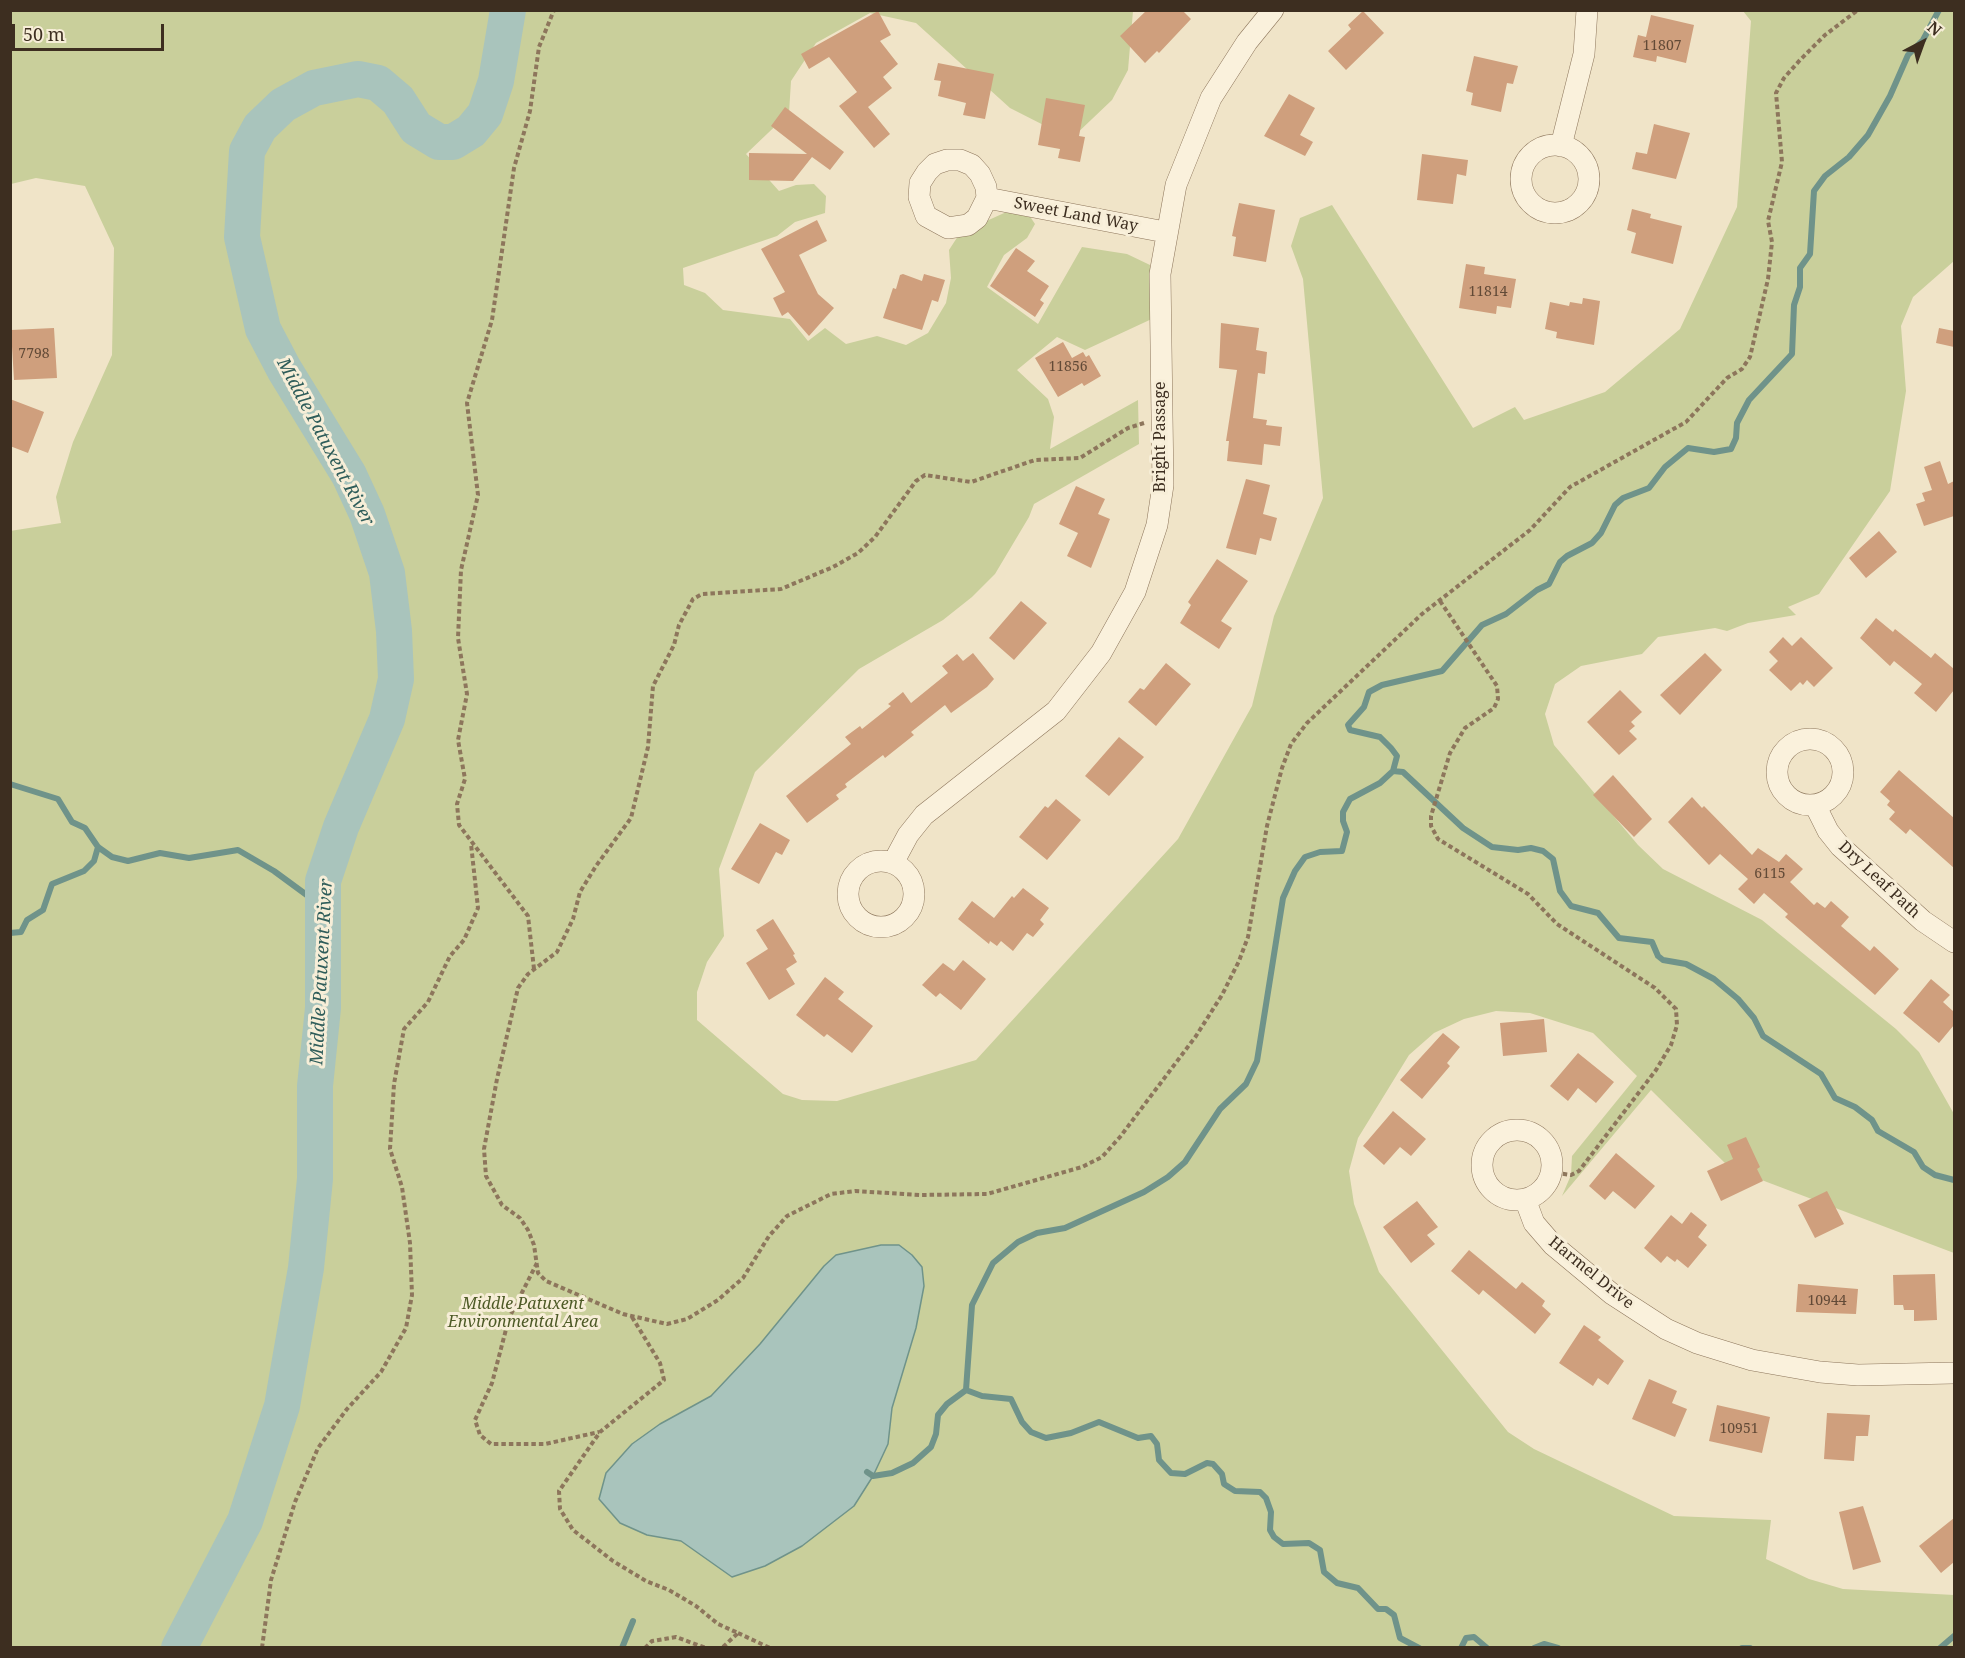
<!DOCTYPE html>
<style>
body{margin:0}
#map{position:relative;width:1965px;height:1658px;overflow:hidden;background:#f0e4c8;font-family:"Noto Serif",serif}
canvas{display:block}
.frame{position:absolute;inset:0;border:12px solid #3d2e20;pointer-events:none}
.north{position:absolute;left:1893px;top:12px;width:60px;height:60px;-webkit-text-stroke:4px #f7eed8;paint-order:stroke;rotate:41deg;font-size:16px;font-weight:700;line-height:24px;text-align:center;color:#3d2e20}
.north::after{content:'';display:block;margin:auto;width:21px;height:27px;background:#3d2e20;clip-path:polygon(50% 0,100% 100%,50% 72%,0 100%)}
.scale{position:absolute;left:12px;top:24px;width:152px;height:27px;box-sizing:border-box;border:3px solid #3d2e20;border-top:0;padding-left:8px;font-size:18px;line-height:21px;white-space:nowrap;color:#3d2e20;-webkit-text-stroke:4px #f7eed8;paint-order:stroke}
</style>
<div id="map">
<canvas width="1965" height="1658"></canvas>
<div class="frame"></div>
<div class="north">N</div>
<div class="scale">50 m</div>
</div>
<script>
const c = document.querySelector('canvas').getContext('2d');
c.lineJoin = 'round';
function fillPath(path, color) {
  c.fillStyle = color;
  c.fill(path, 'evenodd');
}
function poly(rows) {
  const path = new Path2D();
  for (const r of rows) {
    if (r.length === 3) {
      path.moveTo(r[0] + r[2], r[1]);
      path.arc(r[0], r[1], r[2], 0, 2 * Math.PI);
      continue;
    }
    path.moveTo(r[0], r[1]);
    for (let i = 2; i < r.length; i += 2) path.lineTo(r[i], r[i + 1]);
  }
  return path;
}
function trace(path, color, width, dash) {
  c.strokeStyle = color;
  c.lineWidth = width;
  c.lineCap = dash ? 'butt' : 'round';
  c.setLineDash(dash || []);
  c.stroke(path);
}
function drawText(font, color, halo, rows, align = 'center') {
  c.font = font + ' "Noto Serif",serif';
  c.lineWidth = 6;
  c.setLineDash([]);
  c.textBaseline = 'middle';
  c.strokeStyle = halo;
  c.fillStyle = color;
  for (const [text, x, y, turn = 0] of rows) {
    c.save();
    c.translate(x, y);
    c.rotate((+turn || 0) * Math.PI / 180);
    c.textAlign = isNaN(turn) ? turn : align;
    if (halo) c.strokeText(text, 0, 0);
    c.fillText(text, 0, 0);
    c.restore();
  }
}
fillPath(poly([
 [11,11,1133,11,1128,70,1112,100,1071,139,1010,108,916,23,870,13,816,43,791,81,789,113,746,154,779,191,796,185,814,184,826,196,825,213,795,222,777,236,683,268,684,285,705,293,723,310,790,319,808,341,825,328,846,344,877,336,906,345,928,333,946,303,951,278,949,250,960,233,1013,209,1027,212,1035,224,1027,238,1004,255,987,287,1038,324,1082,247,1127,254,1150,265,1156,317,1085,350,1057,337,1017,370,1048,399,1054,417,1050,449,1138,400,1139,444,1034,504,1029,517,995,574,972,597,943,620,859,669,755,772,719,869,724,936,707,962,697,992,697,1020,783,1094,802,1100,837,1101,976,1060,1178,839,1252,706,1274,616,1323,498,1303,279,1291,246,1300,218,1332,205,1473,428,1515,407,1524,420,1605,392,1680,329,1737,207,1751,21,1743,11,1954,11,1954,261,1913,297,1901,326,1906,391,1890,491,1819,594,1788,607,1796,615,1748,623,1727,631,1715,628,1658,637,1642,654,1581,666,1555,684,1545,714,1554,745,1638,845,1663,869,1762,920,1896,1029,1919,1052,1954,1114,1954,1253,1730,1168,1651,1090,1562,1196,1571,1175,1572,1156,1637,1076,1593,1033,1530,1013,1496,1011,1464,1019,1434,1033,1409,1055,1358,1138,1349,1171,1354,1204,1379,1272,1508,1432,1534,1449,1674,1516,1771,1520,1766,1559,1809,1579,1843,1589,1954,1595,1954,1647,11,1647,10,531,61,523,56,497,73,442,112,355,114,248,85,186,36,178,11,184]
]), '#c9cf9b');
const water = poly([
 [881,1245,899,1245,912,1255,922,1267,924,1286,916,1328,892,1408,888,1444,873,1476,854,1506,802,1546,765,1566,732,1577,681,1541,647,1535,620,1523,599,1499,606,1473,632,1444,660,1424,711,1396,760,1344,824,1266,836,1255,881,1245]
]);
fillPath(water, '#a9c4bc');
trace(water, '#6f938a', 1.5);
trace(poly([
 [1393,771,1403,772,1463,828,1492,847,1518,850,1531,848,1543,851,1553,859,1560,891,1571,906,1598,913,1619,938,1652,942,1658,956,1663,960,1686,964,1714,979,1738,999,1754,1018,1763,1036,1821,1074,1835,1098,1855,1107,1872,1120,1878,1131,1914,1152,1923,1167,1935,1175,1954,1180],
 [10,784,58,799,72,822,85,828,98,847,112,857,128,861,160,853,189,858,238,850,274,871,323,907],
 [10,933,21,932,27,920,43,910,52,884,84,871,94,861,98,847],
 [966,1390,982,1396,1011,1399,1022,1422,1031,1432,1046,1438,1071,1433,1099,1422,1138,1438,1151,1436,1157,1444,1159,1460,1171,1473,1185,1474,1207,1463,1213,1464,1222,1474,1224,1484,1235,1491,1260,1492,1266,1498,1271,1512,1270,1530,1274,1537,1283,1544,1309,1543,1320,1550,1324,1572,1337,1583,1358,1588,1378,1609,1386,1609,1394,1615,1400,1638,1419,1648],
 [867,1472,873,1476,892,1473,913,1463,931,1447,936,1434,938,1415,947,1404,966,1390,972,1305,993,1263,1018,1242,1037,1233,1065,1228,1144,1192,1168,1177,1185,1162,1220,1109,1246,1084,1257,1061,1283,898,1295,871,1305,857,1320,852,1342,851,1347,832,1343,821,1343,812,1350,799,1380,783,1393,771,1397,756,1391,748,1380,737,1350,730,1348,725,1364,707,1369,692,1382,685,1442,671,1482,625,1506,614,1537,590,1549,584,1560,562,1567,556,1592,543,1601,533,1615,505,1623,498,1649,488,1665,467,1688,448,1714,452,1731,449,1736,438,1737,423,1749,400,1792,354,1794,305,1800,287,1800,268,1810,254,1814,191,1825,176,1849,157,1868,135,1890,96,1908,55,1923,40,1939,10],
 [622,1648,633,1621],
 [1461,1648,1466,1638,1474,1637,1487,1648],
 [1534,1648,1544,1644,1558,1648],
 [1742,1648,1750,1648],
 [1940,1648,1954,1636]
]), '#6f938a', 6);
trace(poly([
 [179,1648,245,1521,282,1406,306,1268,315,1179,315,1086,323,1008,323,881,341,827,387,719,396,679,394,631,387,573,367,514,349,475,284,369,263,329,242,237,247,151,260,127,283,105,314,88,358,79,378,83,398,100,416,128,439,142,453,142,471,131,485,114,496,81,508,10]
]), '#a9c4bc', 36);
fillPath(poly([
 [1147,10,1182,10,1191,19,1159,53,1157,51,1145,63,1120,36],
 [878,11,891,35,880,41,898,64,883,77,892,88,868,107,890,134,874,148,839,106,857,92,829,57,809,69,801,54],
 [1363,11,1384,33,1346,70,1328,51,1351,29,1348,25],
 [1651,15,1694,25,1686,63,1657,56,1656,62,1633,57,1638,35,1646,37],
 [1474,56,1518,66,1513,84,1507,83,1501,112,1471,105,1473,93,1466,91],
 [938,63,994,74,985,119,963,115,966,103,938,96,941,81,934,80],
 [1289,94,1315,108,1300,135,1313,142,1305,156,1264,136],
 [1046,98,1085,105,1079,136,1085,137,1080,162,1058,158,1060,149,1038,145],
 [785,107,844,152,830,170,812,157,793,181,749,180,749,153,807,154,771,126],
 [1654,124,1690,133,1676,179,1632,169,1636,152,1647,154],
 [1422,154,1468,160,1466,176,1457,174,1453,204,1417,200],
 [1239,203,1275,210,1266,262,1233,256,1236,237,1232,236],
 [1632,209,1651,214,1650,218,1682,226,1673,264,1631,253,1636,233,1627,230],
 [817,220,827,241,799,255,818,294,834,308,809,336,788,312,782,316,773,298,785,292,761,249],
 [1016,248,1035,261,1027,271,1049,286,1040,300,1044,303,1035,317,990,286],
 [1466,264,1485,267,1484,274,1516,279,1511,308,1497,306,1496,314,1459,308],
 [903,274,922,281,924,274,945,280,938,302,932,300,922,330,883,318,893,288,896,289,900,275],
 [1583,298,1600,301,1594,345,1556,338,1557,332,1545,329,1550,302,1569,306,1570,302,1582,304],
 [1221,323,1259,328,1256,350,1267,352,1265,374,1258,373,1253,418,1267,420,1266,425,1282,427,1280,446,1264,444,1262,465,1227,461,1229,441,1226,441,1237,370,1219,368],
 [54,328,57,378,14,380,11,330],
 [1939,328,1954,331,1954,347,1936,343],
 [1063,342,1072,358,1083,352,1086,357,1089,355,1101,376,1084,386,1082,383,1058,397,1035,358],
 [10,399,44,412,28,453,10,446],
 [1940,461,1948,484,1954,481,1954,516,1924,526,1916,504,1925,501,1922,493,1932,490,1924,467],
 [1246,479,1270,485,1263,514,1277,518,1271,541,1260,538,1256,555,1226,548],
 [1076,486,1105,499,1098,514,1110,519,1091,568,1067,556,1078,533,1059,524],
 [1879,531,1897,552,1866,578,1849,558],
 [1217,559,1248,581,1221,621,1232,628,1219,649,1180,623,1191,605,1188,602],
 [1021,601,1047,623,1014,660,989,638],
 [1876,618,1893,632,1895,629,1931,658,1935,653,1954,669,1954,690,1936,712,1914,693,1922,684,1894,661,1890,666,1860,638],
 [1783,637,1792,646,1801,637,1833,668,1814,687,1807,680,1803,685,1800,682,1791,691,1769,670,1778,661,1769,652],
 [973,653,994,679,987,687,951,713,945,705,911,732,914,735,885,758,883,755,845,784,847,787,836,795,839,799,807,823,786,796,851,744,845,737,860,726,862,729,891,706,888,704,903,692,911,703,948,673,942,666,957,654,963,661],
 [1705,653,1722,670,1680,715,1660,695],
 [1166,663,1191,684,1156,726,1128,702,1140,688,1144,690],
 [1620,690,1642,712,1631,722,1635,726,1629,731,1637,739,1619,755,1587,722],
 [1119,737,1144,757,1109,796,1085,776],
 [1899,770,1954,818,1954,868,1910,829,1906,834,1889,819,1895,812,1887,805,1890,801,1880,792],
 [1613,775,1652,819,1634,837,1593,795],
 [1692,797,1702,808,1704,806,1752,855,1758,848,1779,862,1786,854,1803,869,1790,882,1814,905,1817,902,1825,908,1831,901,1849,917,1841,926,1870,951,1874,946,1899,969,1875,995,1785,917,1788,914,1764,893,1754,904,1738,889,1748,879,1720,854,1709,865,1668,822],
 [1056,799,1081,820,1047,860,1019,837,1045,806,1048,808],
 [760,823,790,840,782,855,776,852,759,884,731,869],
 [1023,888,1049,908,1040,920,1044,924,1033,937,1027,933,1013,951,1001,941,997,946,990,941,989,944,958,919,972,901,994,918,1012,896,1014,898],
 [773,919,795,954,793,955,797,962,786,969,795,984,769,1000,746,963,768,949,756,930],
 [963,960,986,979,961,1010,940,993,936,997,922,985,943,963,954,971],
 [825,977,844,992,838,999,873,1026,852,1053,827,1034,824,1037,796,1015],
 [1931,979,1950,995,1943,1002,1954,1012,1954,1025,1939,1043,1903,1013],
 [1544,1019,1547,1052,1503,1056,1500,1023],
 [1443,1033,1460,1047,1447,1063,1450,1066,1422,1099,1400,1080],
 [1578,1053,1614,1082,1596,1103,1578,1088,1568,1101,1550,1086],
 [1393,1111,1426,1139,1411,1156,1400,1147,1384,1165,1363,1146],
 [1746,1137,1760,1167,1757,1169,1763,1181,1721,1201,1707,1171,1733,1159,1727,1145],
 [1616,1153,1655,1186,1635,1209,1613,1191,1605,1200,1589,1186],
 [1827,1191,1844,1224,1815,1238,1798,1205],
 [1417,1201,1438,1227,1427,1235,1435,1244,1411,1263,1383,1227],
 [1691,1212,1707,1225,1698,1237,1707,1245,1688,1268,1677,1259,1675,1262,1667,1256,1661,1263,1644,1248,1671,1215,1682,1224],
 [1469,1250,1516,1289,1522,1282,1545,1301,1542,1306,1551,1314,1535,1334,1483,1290,1479,1295,1451,1271],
 [1935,1274,1937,1320,1914,1321,1914,1310,1904,1310,1903,1305,1894,1305,1893,1275],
 [1798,1284,1858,1289,1856,1314,1796,1312],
 [1584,1325,1601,1337,1598,1340,1624,1361,1608,1385,1598,1378,1593,1386,1559,1363],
 [1649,1379,1677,1391,1672,1403,1687,1409,1675,1437,1632,1419],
 [1717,1405,1770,1417,1762,1453,1709,1441],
 [1827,1413,1870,1415,1868,1436,1856,1436,1854,1461,1824,1459],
 [1863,1506,1881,1562,1853,1570,1839,1512],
 [1954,1518,1954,1562,1941,1573,1919,1546]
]), '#cf9f7d');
const minor = poly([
 [1555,179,34],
 [1561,146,1584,54,1587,10],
 [987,198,977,218,968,225,948,228,926,216,919,197,920,183,927,172,935,164,947,160,960,160,972,165,980,174,986,187,987,198,1165,232],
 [1810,772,33],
 [1815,805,1828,831,1840,846,1923,921,1954,942],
 [881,894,33],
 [893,863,908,835,924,815,1056,711,1101,653,1135,592,1157,525,1163,485,1160,274,1176,185,1211,98,1247,42,1273,10],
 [1517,1165,35],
 [1525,1199,1534,1223,1553,1245,1612,1294,1666,1329,1697,1343,1752,1360,1820,1372,1858,1375,1954,1373]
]);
trace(minor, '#8d765c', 22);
trace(poly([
 [1144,423,1128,428,1080,458,1035,460,971,482,925,475,916,481,875,537,858,553,833,567,781,589,702,594,693,599,679,625,674,645,653,686,648,747,631,818,596,866,580,892,573,919,557,952,528,974,518,988,497,1079,484,1149,486,1176,502,1205,520,1218,528,1230,534,1245,538,1273,546,1281,623,1314,667,1324,687,1319,718,1300,743,1278,769,1236,787,1216,831,1194,855,1191,920,1195,987,1194,1082,1167,1102,1157,1120,1137,1196,1036,1222,995,1239,961,1248,937,1267,826,1282,768,1291,744,1307,723,1422,614,1530,530,1570,487,1686,422,1727,378,1742,369,1750,357,1768,279,1772,242,1768,221,1782,162,1776,93,1784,78,1800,60,1825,35,1858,10],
 [1440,601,1497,686,1498,699,1494,708,1465,728,1450,753,1431,816,1431,826,1438,839,1528,894,1557,924,1655,988,1676,1009,1677,1025,1671,1045,1656,1070,1579,1171,1571,1175,1551,1172],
 [534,969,528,916,459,825,457,804,465,779,458,740,467,694,458,638,461,570,478,495,467,403,492,320,514,168,530,111,539,47,554,10],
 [537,1263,509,1318,492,1383,475,1420,480,1435,491,1444,545,1444,599,1432],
 [632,1317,660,1363,664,1380,600,1432,559,1491,560,1509,573,1530,613,1561,646,1581,669,1590,696,1606,718,1624,738,1633,722,1648],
 [738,1633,770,1648],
 [262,1648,271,1580,295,1502,318,1448,347,1409,381,1372,406,1328,412,1295,410,1243,402,1187,390,1149,394,1084,404,1029,428,1002,450,956,464,940,478,908,471,844],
 [645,1648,652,1641,676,1637,706,1648]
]), '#8d765c', 4, [4.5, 3]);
trace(minor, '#faf1dc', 21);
drawText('14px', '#624a37', null, [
 ["11807",1662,46],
 ["11814",1488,292],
 ["7798",34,354],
 ["11856",1068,367],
 ["6115",1770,874],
 ["10944",1827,1301],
 ["10951",1739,1429]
]);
drawText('16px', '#3d2e20', '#f7eed8', [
 ["Sweet Land Way",1076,215,11],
 ["Bright Passage",1160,437,-90],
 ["Dry Leaf Path",1879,880,43],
 ["Harmel Drive",1591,1273,39]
]);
drawText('italic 16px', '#4d5a26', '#f7eed8', [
 ["Middle Patuxent",523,1304],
 ["Environmental Area",523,1322]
]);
drawText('italic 18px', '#2f5d5a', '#f7eed8', [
 ["Middle Patuxent River",325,442,62],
 ["Middle Patuxent River",322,972,-87]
]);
</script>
